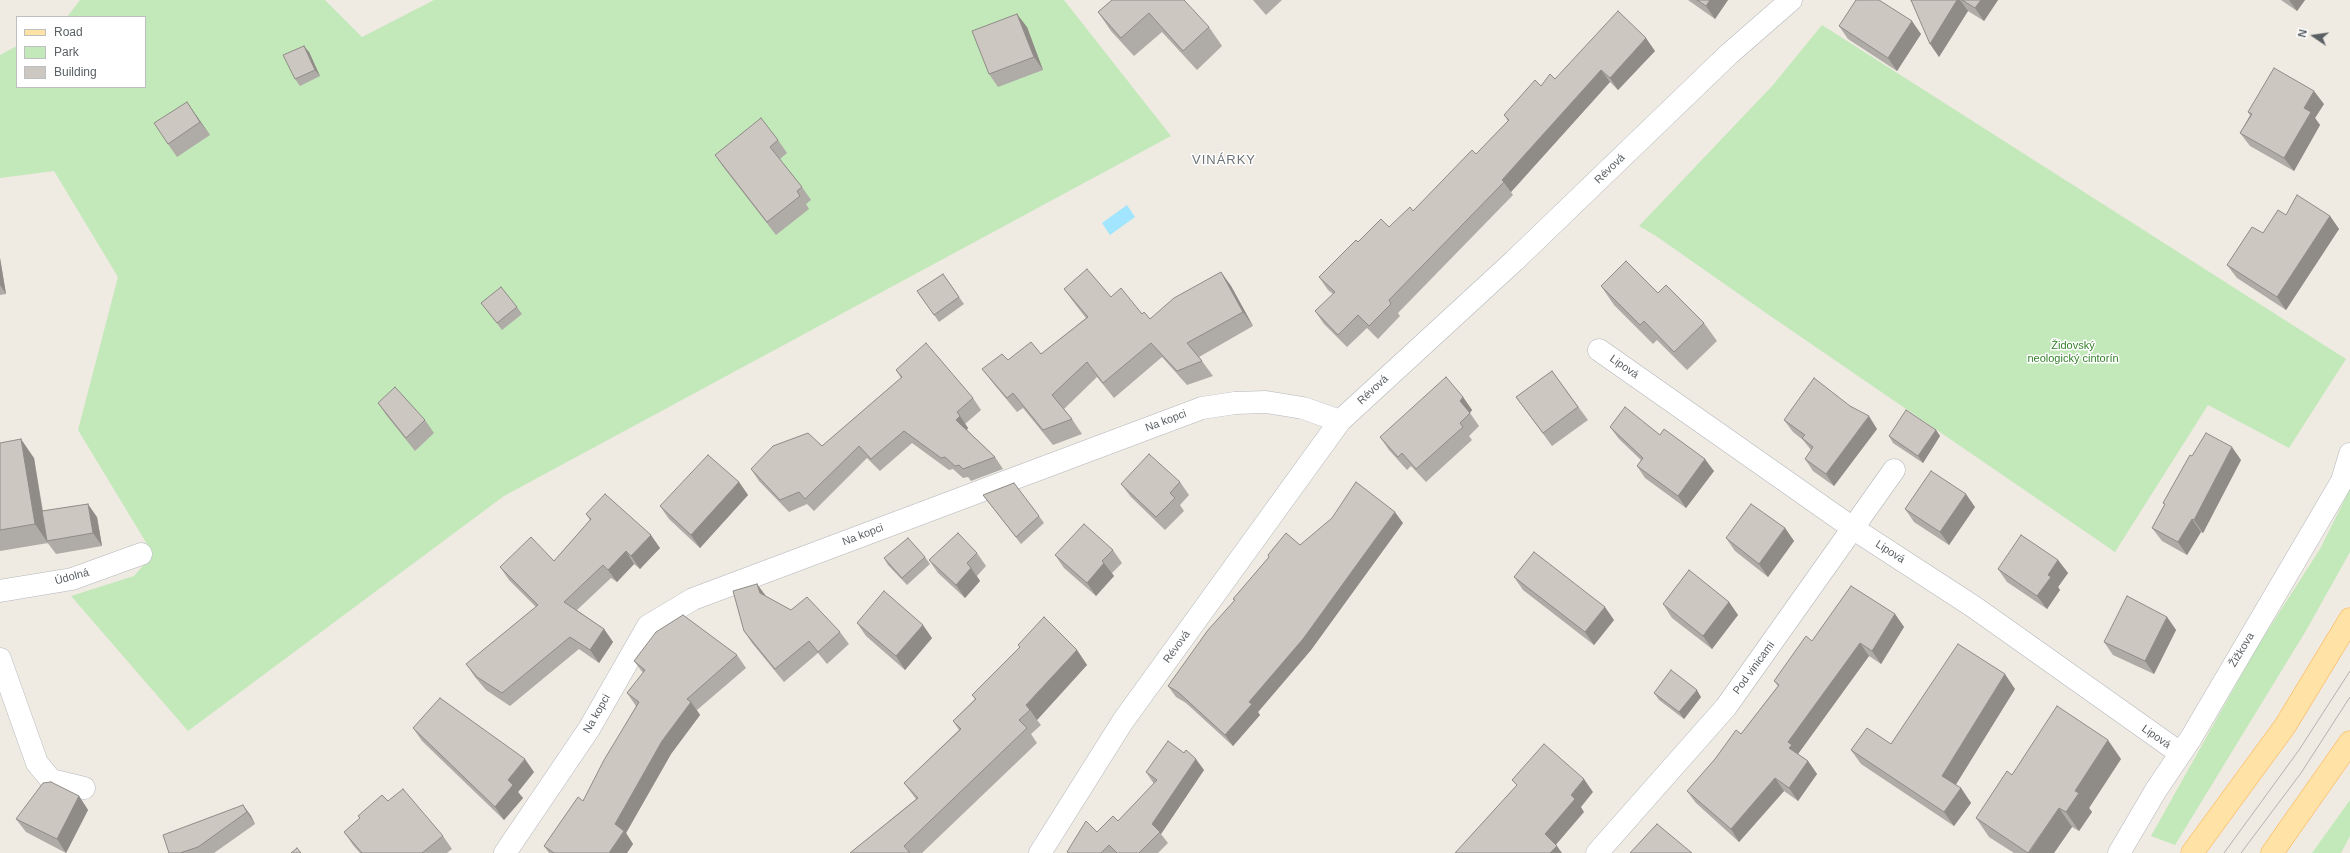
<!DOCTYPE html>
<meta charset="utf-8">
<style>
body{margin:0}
#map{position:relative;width:2350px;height:853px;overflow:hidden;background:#efeae2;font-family:Helvetica,sans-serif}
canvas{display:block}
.legend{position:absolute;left:16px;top:16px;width:130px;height:72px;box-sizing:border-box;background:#fff;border:1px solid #bdbfc1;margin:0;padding:5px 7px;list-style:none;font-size:12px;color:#5a6064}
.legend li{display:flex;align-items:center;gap:8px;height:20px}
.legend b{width:20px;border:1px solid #bdbfc1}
.north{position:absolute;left:2294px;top:16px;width:40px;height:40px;-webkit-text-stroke:3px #fff;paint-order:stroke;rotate:283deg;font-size:11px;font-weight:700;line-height:16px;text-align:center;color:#5a6064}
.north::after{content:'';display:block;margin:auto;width:14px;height:18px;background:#5a6064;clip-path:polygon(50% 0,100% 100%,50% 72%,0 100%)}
</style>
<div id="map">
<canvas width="2350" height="853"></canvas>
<ul class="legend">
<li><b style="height:5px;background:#ffe2a6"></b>Road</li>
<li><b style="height:11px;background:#c3e9bb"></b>Park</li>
<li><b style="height:11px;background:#ccc7c1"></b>Building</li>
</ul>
<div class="north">N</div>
</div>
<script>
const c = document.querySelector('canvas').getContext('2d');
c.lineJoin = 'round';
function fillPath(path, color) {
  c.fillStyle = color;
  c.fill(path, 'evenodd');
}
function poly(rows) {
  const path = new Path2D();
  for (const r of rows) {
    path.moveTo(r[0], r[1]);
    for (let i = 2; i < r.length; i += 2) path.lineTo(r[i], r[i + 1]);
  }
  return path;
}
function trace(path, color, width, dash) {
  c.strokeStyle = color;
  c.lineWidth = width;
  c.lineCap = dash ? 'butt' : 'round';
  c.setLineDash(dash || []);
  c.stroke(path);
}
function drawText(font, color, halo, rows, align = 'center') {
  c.font = font + ' Helvetica,sans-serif';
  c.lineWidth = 3;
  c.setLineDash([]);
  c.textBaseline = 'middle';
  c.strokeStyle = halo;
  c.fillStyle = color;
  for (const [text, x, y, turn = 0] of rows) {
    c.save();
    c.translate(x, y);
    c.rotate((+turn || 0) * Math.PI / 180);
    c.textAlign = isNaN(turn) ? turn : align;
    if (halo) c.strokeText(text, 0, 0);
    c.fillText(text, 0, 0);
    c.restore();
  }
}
fillPath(poly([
 [80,0,325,0,362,37,434,0,1064,0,1171,136,504,496,188,731,71,596,134,576,153,554,78,430,118,277,54,171,0,178,0,55,17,46,17,87,145,87,145,17,67,17],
 [1822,25,2346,359,2289,448,2208,405,2115,552,1766,313,1656,236,1639,226,1773,85],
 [2350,489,2350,552,2307,629,2175,845,2151,836,2257,647,2320,549],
 [2350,800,2350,836,2341,853,2312,853]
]), '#c3e9bb');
fillPath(poly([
 [1127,205,1135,217,1110,235,1102,223]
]), '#a1e5ff');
const minor = poly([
 [1599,350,1854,529,1974,607,2180,753],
 [0,591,72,579,141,554],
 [0,659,37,763,51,780,84,788],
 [505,853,589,729,648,626,693,599,1202,408,1235,403,1266,402,1303,408,1340,421],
 [1040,853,1123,721,1340,421,1514,261,1729,54,1791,0],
 [1597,853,1726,707,1894,470],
 [2119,853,2156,790,2191,738,2342,481,2350,454]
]);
const major = poly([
 [2192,853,2285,726,2350,619],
 [2272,853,2350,742]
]);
trace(minor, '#b3b7bb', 23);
trace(major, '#ffaf4b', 23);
trace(minor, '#fff', 22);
trace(major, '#ffe2a6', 22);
trace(poly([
 [2224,853,2299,750,2350,671],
 [2241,853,2301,773,2350,697]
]), '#b2b3b4', 1);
fillPath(poly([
 [1112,0,1209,27,1222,46,1197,70,1162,32,1134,56,1111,31,1098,12],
 [1253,0,1282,0,1266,15],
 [1688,0,1728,0,1715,19],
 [1911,0,1998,0,1984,21,1968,11,1939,57],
 [2281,0,2305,0,2297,11],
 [1839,26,1921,34,1897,71,1848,39],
 [1027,27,1043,70,998,87,989,74],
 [1655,51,1618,90,1610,82,1511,192,1513,195,1398,313,1400,316,1378,339,1367,328,1347,347,1324,324,1315,311,1333,294,1328,290,1319,277,1358,242,1389,227,1413,211,1476,154,1508,121,1504,115,1555,79],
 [309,52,320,76,300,86,295,79],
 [2324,104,2315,118,2320,125,2294,171,2250,146,2240,133,2250,115,2248,112],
 [196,115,210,135,177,157,168,144],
 [778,140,787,153,780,159,802,187,811,200,806,204,809,209,776,235,724,168,715,155],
 [2286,215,2330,216,2339,229,2286,310,2237,278,2227,265,2263,233],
 [0,258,6,294,0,295],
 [1221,272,1231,286,1253,326,1199,357,1213,376,1187,385,1162,357,1114,398,1097,377,1064,409,1072,419,1082,434,1053,445,1023,408,1017,412,993,383,982,369,1008,360,1041,354,1086,318,1075,304,1064,289,1111,297,1142,314,1150,319],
 [943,274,964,304,939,322,917,291],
 [1601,286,1704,323,1717,341,1687,370,1657,340,1653,344,1614,305],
 [481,303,517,307,522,314,502,330],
 [896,370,973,398,981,410,965,424,968,428,967,430,995,457,1003,469,971,481,968,477,963,478,953,469,949,470,912,443,880,471,867,458,814,511,807,504,789,512,759,481,751,469,822,446,901,378],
 [1552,371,1588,420,1552,446,1516,397],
 [1463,397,1472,410,1470,413,1479,426,1469,436,1472,440,1426,482,1411,466,1407,470,1389,450,1380,437],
 [378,403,425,420,434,433,415,451,387,416],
 [1784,420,1877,429,1834,486,1813,471,1805,459,1811,450,1803,440,1793,432],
 [1610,427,1660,435,1714,471,1686,508,1645,478,1637,466,1641,460,1619,439],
 [1936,430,1940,436,1923,463,1893,443,1889,436],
 [0,443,34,458,43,511,97,517,102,546,56,554,47,542,48,543,0,551],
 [2241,460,2203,533,2201,532,2187,555,2162,541,2152,528,2165,505,2163,503],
 [739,482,748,495,700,548,669,519,660,506],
 [1180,482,1189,495,1180,505,1184,511,1165,530,1131,497,1121,484],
 [983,495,1039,516,1044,523,1021,544],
 [1975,507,1949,545,1914,522,1905,509],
 [586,514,660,548,640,569,634,564,617,582,611,578,577,610,604,629,613,642,599,663,579,649,510,706,486,690,475,677,466,664,536,607,509,580,500,567,554,561,590,520],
 [1403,523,1311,650,1258,712,1260,715,1233,746,1186,703,1176,697,1168,686,1235,600,1233,599,1269,557,1268,555,1300,545],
 [1785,528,1794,541,1768,577,1735,551,1726,538],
 [1113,550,1122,563,1112,573,1114,576,1096,596,1064,568,1055,555],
 [977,553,986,566,977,576,980,581,965,598,938,573,929,560],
 [925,557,930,564,907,585,888,565,884,558],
 [2058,560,2068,573,2058,587,2060,590,2047,609,2007,582,1998,569],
 [1514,577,1614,620,1594,645,1523,590],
 [757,584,765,596,791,610,840,632,849,644,827,664,818,653,784,682,752,643,744,631],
 [1729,602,1738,615,1712,649,1672,618,1663,604],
 [1895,614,1904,627,1881,664,1869,656,1798,754,1808,761,1817,774,1798,801,1784,791,1739,842,1696,803,1687,791,1741,734,1778,686,1774,681],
 [2167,617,2176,630,2154,674,2113,655,2104,642],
 [857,623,932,638,905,670,866,636],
 [1018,645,1077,650,1087,665,1037,720,1041,725,1031,734,1037,743,922,853,850,853,916,799,904,783,959,730,953,721,975,699,972,695,1020,648],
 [737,655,746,668,697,710,700,715,671,754,626,833,633,844,627,853,549,853,544,846,583,801,636,706,627,693,643,673,634,661],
 [2015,689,1955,785,1961,788,1971,803,1954,826,1861,764,1851,750,1891,744],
 [1654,693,1701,697,1684,719,1659,700],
 [413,728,534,772,518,792,523,798,504,820,422,741],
 [2121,759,2089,808,2092,812,2079,831,2072,827,2054,853,2014,853,1989,837,1976,818,2012,775],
 [1204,770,1161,834,1168,843,1158,853,1068,853,1097,832,1118,821,1154,784,1146,772],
 [79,796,88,810,66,853,26,832,16,819],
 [388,801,443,836,452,849,447,853,360,853,353,845,344,832,360,818],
 [243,805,251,816,255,824,214,853,169,853]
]), '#afaba6');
fillPath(poly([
 [1710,0,1728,0,1715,19,1706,6],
 [1957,0,1960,0,1968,11,1939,57,1930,44],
 [1981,0,1998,0,1984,21,1975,8],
 [2289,0,2305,0,2297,11],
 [1017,14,1027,27,1043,70,1034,57],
 [1912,21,1921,34,1897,71,1888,58],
 [1646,38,1655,51,1618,90,1610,78],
 [304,46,309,52,320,76,315,70],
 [1601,70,1610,82,1511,192,1502,180],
 [2314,91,2324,104,2315,118,2320,125,2294,171,2284,158,2304,108],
 [187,102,196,115,210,135,200,122],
 [2330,216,2339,229,2286,310,2277,297],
 [0,258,6,294,0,285],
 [1221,272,1231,286,1253,326,1243,312],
 [1463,397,1472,410,1469,414,1460,401],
 [960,416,968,428,965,432,956,420],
 [1869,416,1877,429,1834,486,1826,474],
 [1936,430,1940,436,1923,463,1918,456],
 [21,439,34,458,47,541,48,543,35,524],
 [2232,447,2241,460,2203,533,2194,520],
 [1705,459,1714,471,1686,508,1678,496],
 [739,482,748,495,700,548,691,535],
 [1966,494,1975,507,1949,545,1940,532],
 [88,504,97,517,102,546,93,533],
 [1395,512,1403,523,1311,650,1258,712,1260,715,1233,746,1225,735,1249,702],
 [2192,519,2201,532,2187,555,2178,542],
 [1785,528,1794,541,1768,577,1759,564],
 [651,535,660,548,640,569,631,556],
 [626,551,634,564,617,582,608,570],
 [2058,560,2068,573,2058,587,2060,590,2047,609,2037,596,2048,575],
 [1104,563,1114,576,1096,596,1087,583],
 [971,568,980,581,965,598,956,585],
 [757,584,766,596,760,593],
 [1729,602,1738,615,1712,649,1703,636],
 [1605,607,1614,620,1594,645,1585,632],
 [1895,614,1904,627,1881,664,1872,651],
 [2167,617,2176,630,2154,674,2145,661],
 [923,625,932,638,905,670,896,656],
 [604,629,613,642,599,663,590,650],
 [1860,643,1869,656,1798,754,1789,748,1788,742],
 [1077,650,1087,665,1037,720,1030,710,1026,705],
 [2005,674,2015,689,1952,791,1942,776],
 [1697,690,1701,697,1684,719,1679,712],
 [691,702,700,715,671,754,626,833,633,844,627,853,609,853,615,824,662,741],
 [2108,740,2121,759,2089,808,2092,812,2079,831,2066,812,2075,791],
 [525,759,534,772,518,792,523,798,504,820,495,807,508,780],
 [1196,759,1204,770,1161,834,1152,824],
 [1808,761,1817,774,1798,801,1789,788],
 [1775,778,1784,791,1739,842,1731,829],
 [1584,779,1593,792,1581,807,1584,812,1554,847,1545,834,1571,795],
 [1961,788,1971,803,1954,826,1944,812],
 [79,796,88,810,66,853,57,839],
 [243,805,251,816,255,824,247,812],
 [2059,808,2072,827,2054,853,2029,853],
 [1557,846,1562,853,1550,853]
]), '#8f8b87');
const building = poly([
 [1112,0,1184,0,1209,27,1183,51,1149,13,1121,38,1098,12,1112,0],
 [1697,0,1710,0,1706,6,1697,0],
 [1856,0,1879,0,1912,21,1888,58,1839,26,1856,0],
 [1911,0,1957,0,1930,44,1911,0],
 [1962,0,1981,0,1975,8,1962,0],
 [1618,11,1646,38,1610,78,1601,70,1502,180,1504,182,1389,300,1391,304,1369,326,1358,315,1338,335,1315,311,1335,292,1319,277,1356,240,1358,242,1381,219,1389,227,1410,207,1413,211,1472,150,1476,154,1509,120,1504,115,1535,80,1541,86,1550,74,1555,79,1618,11],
 [1017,14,1034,57,989,74,972,31,1017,14],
 [304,46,315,70,295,79,283,55,304,46],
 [2274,68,2314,91,2304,108,2311,112,2284,158,2240,133,2252,114,2248,112,2274,68],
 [187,102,200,122,168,144,154,123,187,102],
 [761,118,778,140,770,147,802,187,797,191,800,196,767,222,715,155,761,118],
 [2297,195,2330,216,2277,297,2227,265,2252,227,2263,233,2278,210,2286,215,2297,195],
 [1626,261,1658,293,1666,285,1704,323,1674,352,1644,321,1640,325,1601,286,1626,261],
 [1087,269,1111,297,1121,288,1142,314,1144,312,1150,319,1174,298,1221,272,1243,312,1187,343,1202,361,1177,371,1151,343,1103,383,1087,362,1052,395,1072,419,1043,430,1013,393,1007,398,982,369,1002,354,1008,360,1031,342,1041,354,1088,317,1064,289,1087,269],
 [943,274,959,297,934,315,917,291,943,274],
 [501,287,517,307,497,323,481,303,501,287],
 [926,343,973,398,957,412,960,416,956,420,995,457,963,469,959,465,955,466,945,457,941,458,904,431,871,459,859,446,805,499,799,492,780,500,751,469,773,446,808,433,822,446,902,377,896,370,926,343],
 [1552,371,1578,407,1543,433,1516,397,1552,371],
 [1446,377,1463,397,1460,401,1470,413,1460,423,1463,427,1416,469,1402,453,1398,457,1380,437,1446,377],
 [1814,378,1850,406,1869,416,1826,474,1805,459,1813,447,1802,438,1805,435,1784,420,1814,378],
 [395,387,425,420,406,438,378,403,395,387],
 [1625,407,1660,435,1664,429,1705,459,1678,496,1637,466,1643,458,1610,427,1625,407],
 [1906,410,1936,430,1918,456,1889,436,1906,410],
 [2206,433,2232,447,2194,520,2192,519,2178,542,2152,528,2165,504,2163,503,2190,455,2192,456,2206,433],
 [21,439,35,524,0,530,0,443,21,439],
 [1149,454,1180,482,1170,493,1175,498,1156,517,1121,484,1149,454],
 [708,455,739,482,691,535,660,506,708,455],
 [1931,471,1966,494,1940,532,1905,509,1931,471],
 [1356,482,1395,512,1303,639,1249,702,1252,704,1225,735,1178,692,1168,686,1208,630,1235,600,1233,599,1269,557,1268,555,1286,533,1300,545,1332,518,1356,482],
 [1014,483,1039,516,1016,537,983,495,1014,483],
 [605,494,651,535,631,556,626,551,608,570,603,565,564,602,604,629,590,650,570,637,502,693,477,677,466,664,538,605,500,567,531,537,554,561,591,519,586,514,605,494],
 [88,504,93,533,47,541,42,511,88,504],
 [1751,504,1785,528,1759,564,1726,538,1751,504],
 [1084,524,1113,550,1102,561,1104,563,1087,583,1055,555,1084,524],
 [958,533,977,553,967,563,971,568,956,585,929,560,958,533],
 [2021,535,2058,560,2048,575,2051,577,2037,596,1998,569,2021,535],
 [908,538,925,557,902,578,884,558,908,538],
 [1534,552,1605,607,1585,632,1514,577,1534,552],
 [1689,570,1729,602,1703,636,1663,604,1689,570],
 [757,584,760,593,791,610,807,597,840,632,818,652,809,641,775,669,744,631,733,591,757,584],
 [1851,586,1895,614,1872,651,1860,643,1788,742,1792,745,1789,748,1808,761,1789,788,1775,778,1731,829,1687,791,1715,759,1736,730,1741,734,1779,685,1774,681,1806,636,1812,641,1851,586],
 [884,591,923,625,896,656,857,623,884,591],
 [2127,596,2167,617,2145,661,2104,642,2127,596],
 [683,615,737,655,687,699,691,702,662,741,615,824,624,831,609,853,554,853,544,846,578,797,583,801,604,760,639,702,627,693,645,670,634,661,656,632,683,615],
 [1044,617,1077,650,1026,705,1030,710,1019,720,1027,728,904,846,910,853,850,853,918,798,904,783,961,729,953,721,976,699,972,695,1020,647,1018,645,1044,617],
 [1958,644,2005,674,1942,776,1961,788,1944,812,1851,750,1867,728,1891,744,1958,644],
 [1671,670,1697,690,1679,712,1654,693,1671,670],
 [440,698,525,759,508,780,513,785,495,807,413,728,440,698],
 [2057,706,2108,740,2075,791,2079,793,2066,812,2059,808,2028,853,1976,818,2007,771,2012,775,2057,706],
 [1168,741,1184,753,1186,750,1196,759,1152,824,1160,832,1139,853,1117,853,1109,845,1101,853,1069,853,1067,852,1086,821,1097,832,1113,816,1118,821,1157,780,1146,772,1168,741],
 [1544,744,1584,779,1571,795,1575,799,1545,834,1557,846,1550,853,1455,853,1517,785,1512,780,1544,744],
 [51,782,79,796,57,839,16,819,43,783,51,782],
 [403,789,443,836,422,853,362,853,344,832,360,818,358,816,382,795,388,801,403,789],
 [243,805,247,812,198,847,180,853,169,853,163,835,243,805],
 [1657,824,1692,853,1630,853,1657,824],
 [297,848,301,853,291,853,297,848]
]);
fillPath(building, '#ccc7c1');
trace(building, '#8f8b87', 1);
drawText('11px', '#5a6064', '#fff', [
 ["Révová",1610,169,-44],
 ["Lipová",1624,367,35],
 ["Révová",1373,390,-43],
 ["Na kopci",1166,421,-21],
 ["Na kopci",863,535,-21],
 ["Lipová",1890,552,33],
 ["Údolná",72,577,-15],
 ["Révová",1177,647,-54],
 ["Žižkova",2242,650,-59],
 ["Pod vinicami",1754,668,-54],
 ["Na kopci",597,714,-60],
 ["Lipová",2156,737,35]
]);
drawText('11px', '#35822b', '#fff', [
 ["Židovský",2073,346],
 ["neologický cintorín",2073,359]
]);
c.letterSpacing = '1px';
drawText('13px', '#6b7276', '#fff', [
 ["VINÁRKY",1224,160]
]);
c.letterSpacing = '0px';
</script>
